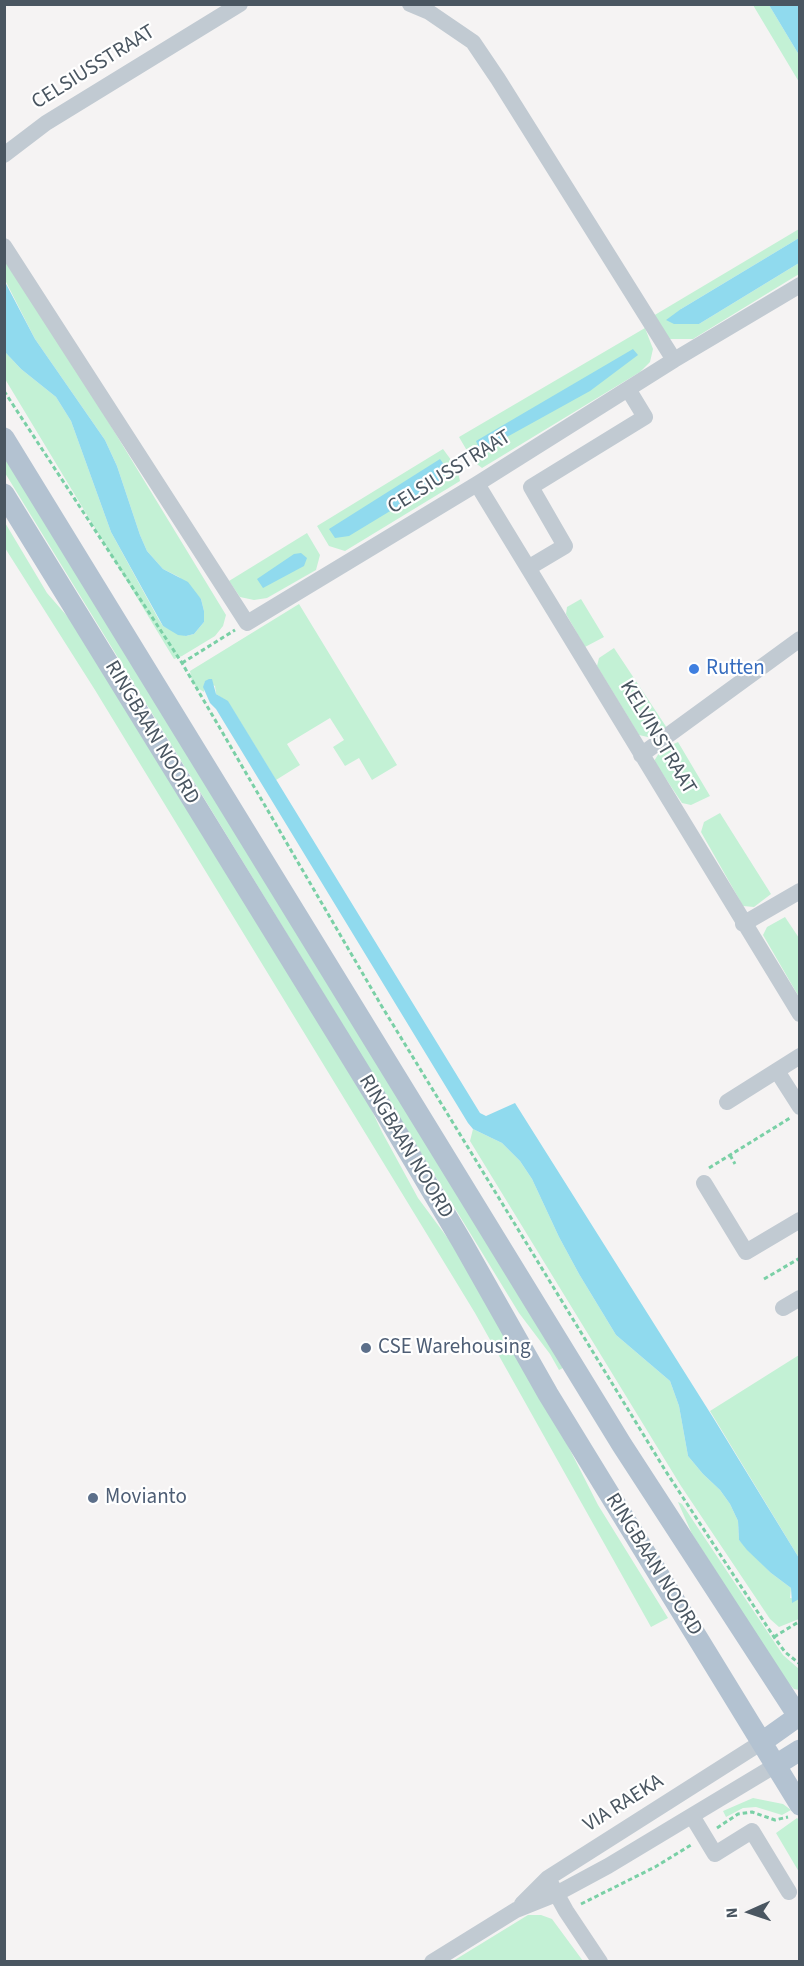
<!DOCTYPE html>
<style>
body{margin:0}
#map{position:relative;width:804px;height:1966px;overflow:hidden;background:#f5f3f3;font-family:"Source Sans 3",sans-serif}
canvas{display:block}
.frame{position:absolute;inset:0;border:6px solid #4a5661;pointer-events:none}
.north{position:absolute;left:720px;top:1882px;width:60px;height:60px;-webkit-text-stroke:4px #fff;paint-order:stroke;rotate:267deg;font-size:16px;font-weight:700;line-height:24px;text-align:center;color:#4a5661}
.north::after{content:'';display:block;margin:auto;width:21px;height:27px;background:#4a5661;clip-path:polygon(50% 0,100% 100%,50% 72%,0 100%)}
</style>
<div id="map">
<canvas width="804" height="1966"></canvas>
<div class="frame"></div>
<div class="north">N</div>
</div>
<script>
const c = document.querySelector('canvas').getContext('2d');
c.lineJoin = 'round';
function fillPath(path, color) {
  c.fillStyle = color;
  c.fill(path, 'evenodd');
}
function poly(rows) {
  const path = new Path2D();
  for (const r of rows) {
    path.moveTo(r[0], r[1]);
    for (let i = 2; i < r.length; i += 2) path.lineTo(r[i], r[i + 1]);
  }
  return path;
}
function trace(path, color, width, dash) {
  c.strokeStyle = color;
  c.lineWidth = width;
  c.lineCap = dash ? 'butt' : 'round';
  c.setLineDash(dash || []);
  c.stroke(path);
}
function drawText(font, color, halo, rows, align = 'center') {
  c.font = font + ' "Source Sans 3",sans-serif';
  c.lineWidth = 4.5;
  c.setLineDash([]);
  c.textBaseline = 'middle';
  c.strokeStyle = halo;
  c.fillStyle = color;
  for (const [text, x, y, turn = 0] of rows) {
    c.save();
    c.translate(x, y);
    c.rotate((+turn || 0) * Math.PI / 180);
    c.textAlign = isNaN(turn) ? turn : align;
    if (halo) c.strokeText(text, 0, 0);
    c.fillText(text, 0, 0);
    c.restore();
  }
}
fillPath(poly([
 [753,5,769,5,799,55,799,82],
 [799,229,799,238,681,309,699,324,799,263,799,274,693,339,666,339,648,319],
 [5,252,226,615,223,626,215,636,182,656,174,659,5,379,5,352,21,369,56,397,71,421,111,532,159,620,163,626,186,636,194,634,204,622,204,611,201,599,179,577,163,569,147,551,140,535,117,466,105,440,35,339,5,280],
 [645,328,653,349,650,362,640,372,482,468,473,461,459,437],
 [443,449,457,468,460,481,345,551,329,546,317,526],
 [5,451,565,1367,559,1370,550,1354,519,1313,5,473],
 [4,521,47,593,74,624,365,1096,382,1132,418,1198,455,1248,566,1442,598,1505,668,1618,651,1627,475,1313,95,690,5,548],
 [307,533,320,555,316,570,267,598,254,600,240,597,229,581],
 [581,599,604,637,585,647,566,614,567,607],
 [299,604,397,765,372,780,359,758,345,766,333,747,344,740,330,718,287,744,300,765,276,780,228,702,216,694,215,686,205,681,204,692,196,687,192,681,190,671],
 [614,648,667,728,652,738,639,735,597,666,599,658],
 [678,742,710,796,691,805,682,803,654,761,661,750],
 [720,813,771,894,754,907,743,906,701,832,704,822],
 [785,917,799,938,799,997,763,935,767,927],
 [473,1129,502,1143,520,1161,532,1179,559,1237,579,1274,616,1335,670,1381,679,1406,688,1456,703,1474,720,1490,730,1504,738,1521,739,1540,771,1573,791,1588,790,1598,799,1599,799,1619,779,1627,770,1619,681,1486,470,1141],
 [799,1355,799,1558,710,1411],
 [678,1502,682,1504,783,1655,799,1669,799,1690,794,1689,787,1682,692,1534],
 [753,1798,783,1804,791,1810,782,1815,756,1807,743,1808,726,1817,723,1811],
 [797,1818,800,1821,799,1872,776,1833],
 [528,1915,541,1915,552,1919,583,1961,453,1961]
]), '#c3f1d5');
fillPath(poly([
 [769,5,799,5,799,55],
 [799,238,799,263,699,324,674,324,666,320,681,309],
 [4,280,35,339,105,440,117,466,140,535,147,551,163,569,188,582,201,599,204,611,204,622,194,634,186,636,178,635,163,626,111,532,71,421,56,397,21,369,5,352],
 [633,349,638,355,590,391,487,448,479,448,476,441],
 [440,459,445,466,445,475,438,482,349,536,335,538,329,529],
 [301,553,307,558,304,566,263,588,257,579,294,554],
 [209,679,212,679,216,694,228,701,480,1113,486,1116,515,1103,714,1419,799,1558,799,1599,792,1603,791,1588,771,1573,747,1550,739,1540,738,1521,730,1504,720,1490,703,1474,688,1456,679,1406,670,1381,616,1335,579,1274,559,1237,532,1179,520,1161,502,1143,473,1129,468,1123,216,709,210,703,203,687,205,681]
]), '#90daee');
trace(poly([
 [4,391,182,663,381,1005,665,1470,774,1637,785,1652,800,1664],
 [182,663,235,630],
 [730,1155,735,1164],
 [709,1168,790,1118],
 [764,1279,800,1258],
 [774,1637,800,1621],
 [717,1828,738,1814,752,1812,775,1820,788,1817],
 [581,1904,655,1867,691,1845]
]), '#7ad0a6', 3, [4.5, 3]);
trace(poly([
 [410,4,429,12,473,42,498,79,674,360],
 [4,155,46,123,240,4],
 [4,246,247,623,477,484,674,360,800,285],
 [477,484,800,1014],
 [528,568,565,546,531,487,645,417,628,389],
 [641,755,800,639],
 [743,924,800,891],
 [777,1071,800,1107],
 [727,1102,800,1056],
 [704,1183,746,1252,800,1220],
 [783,1308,800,1298],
 [692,1816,715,1854,752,1831,789,1892],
 [551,1884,566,1911,600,1962],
 [522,1904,548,1878,762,1742],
 [432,1962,516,1910,556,1894,608,1866,776,1765]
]), '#c1cad2', 16);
trace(poly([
 [4,438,622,1445,800,1719],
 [4,494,386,1114,462,1242,548,1394,800,1805],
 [762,1742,800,1715],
 [776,1765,800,1750]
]), '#b3c2d1', 21);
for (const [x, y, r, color] of [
 [694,669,6,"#3f7fe0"],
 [366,1348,6,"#5c6f8a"],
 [93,1498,6,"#5c6f8a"]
]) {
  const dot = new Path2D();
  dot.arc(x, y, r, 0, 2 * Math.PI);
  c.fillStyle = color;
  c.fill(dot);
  trace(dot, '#fff', 2);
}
drawText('21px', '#4a5661', '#fff', [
 ["CELSIUSSTRAAT",94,68,-32],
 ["CELSIUSSTRAAT",450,473,-32],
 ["RINGBAAN NOORD",151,733,59],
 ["KELVINSTRAAT",657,738,59],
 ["RINGBAAN NOORD",405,1147,59],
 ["RINGBAAN NOORD",653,1565,58],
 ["VIA RAEKA",624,1804,-32]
]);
drawText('21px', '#366cbe', '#fff', [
 ["Rutten",706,669]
], 'left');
drawText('21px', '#4e5e75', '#fff', [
 ["CSE Warehousing",378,1348],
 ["Movianto",105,1498]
], 'left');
</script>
